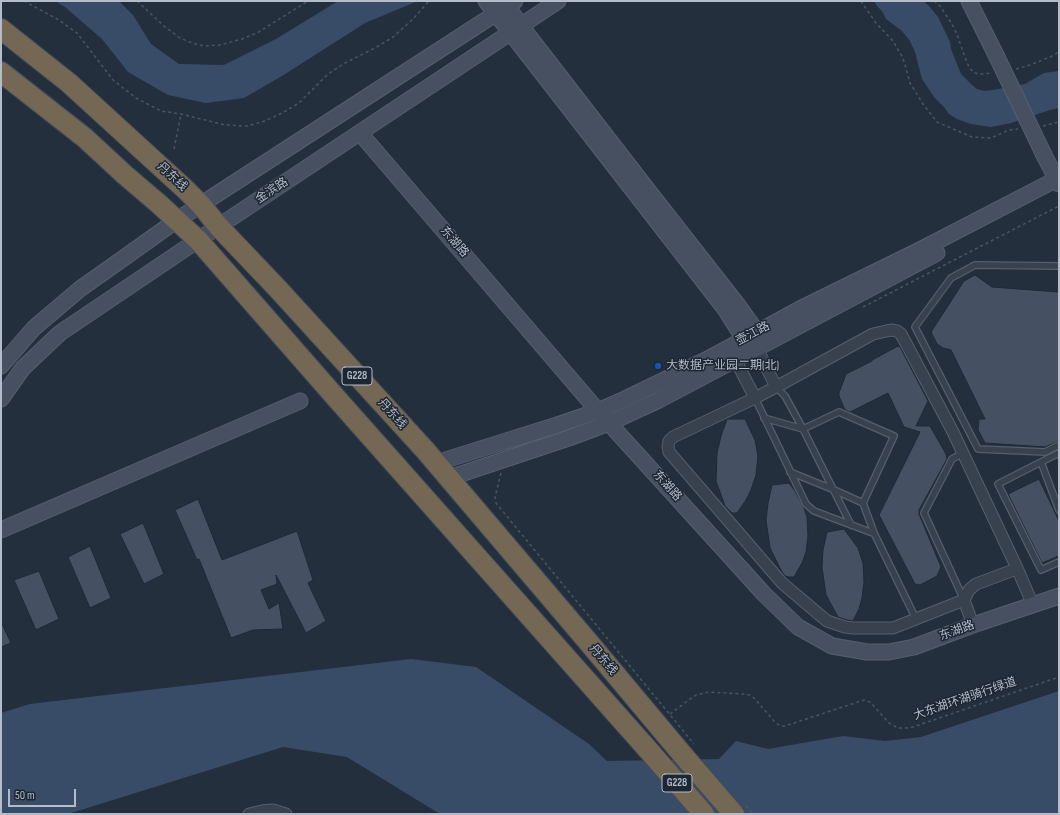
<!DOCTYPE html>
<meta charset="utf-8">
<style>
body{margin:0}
#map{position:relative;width:1060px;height:815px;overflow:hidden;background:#242f3e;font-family:"Sofia Sans Condensed",sans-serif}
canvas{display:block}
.frame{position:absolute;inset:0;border:2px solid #b4bcc9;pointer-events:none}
.scale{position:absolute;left:8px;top:789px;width:68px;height:18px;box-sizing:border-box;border:2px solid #b4bcc9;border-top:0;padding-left:5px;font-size:12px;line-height:14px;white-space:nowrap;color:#b4bcc9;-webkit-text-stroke:3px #1d2633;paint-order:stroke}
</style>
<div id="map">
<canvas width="1060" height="815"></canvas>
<div class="frame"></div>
<div class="scale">50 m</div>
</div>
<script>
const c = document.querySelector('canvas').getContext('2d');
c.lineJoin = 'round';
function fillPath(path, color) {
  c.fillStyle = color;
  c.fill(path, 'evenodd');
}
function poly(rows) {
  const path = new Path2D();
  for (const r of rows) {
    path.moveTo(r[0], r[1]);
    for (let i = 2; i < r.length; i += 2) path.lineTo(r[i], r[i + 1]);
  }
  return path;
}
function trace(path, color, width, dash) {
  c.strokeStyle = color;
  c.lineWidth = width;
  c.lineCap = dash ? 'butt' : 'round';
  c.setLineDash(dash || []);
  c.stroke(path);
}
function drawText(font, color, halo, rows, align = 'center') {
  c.font = font + ' "Sofia Sans Condensed","Noto Sans SC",sans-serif';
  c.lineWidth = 3;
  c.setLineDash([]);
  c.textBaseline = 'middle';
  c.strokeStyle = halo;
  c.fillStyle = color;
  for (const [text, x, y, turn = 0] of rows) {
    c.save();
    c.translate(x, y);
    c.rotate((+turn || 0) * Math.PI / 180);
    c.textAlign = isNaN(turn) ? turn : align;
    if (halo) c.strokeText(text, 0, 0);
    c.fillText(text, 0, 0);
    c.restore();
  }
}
fillPath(poly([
 [55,1,119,1,133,15,151,44,179,64,224,65,276,39,338,1,418,1,365,23,282,76,244,98,206,103,168,95,128,72,102,39,65,7],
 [874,1,923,1,929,6,938,17,950,42,951,49,961,74,971,84,977,89,984,91,993,90,1025,84,1044,73,1059,71,1059,108,1050,110,1011,123,991,127,971,124,957,119,949,114,944,107,934,97,922,79,915,52,910,41,902,31,886,19,882,11,877,6],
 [411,659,476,667,589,744,607,761,719,759,736,741,768,749,843,736,885,741,921,737,1059,691,1059,814,440,814,347,757,283,747,68,814,1,814,1,713,30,704]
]), '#394c67');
const building = poly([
 [975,275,992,287,1059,292,1059,441,1045,447,985,443,978,430,979,419,985,419,951,350,943,348,937,344,931,332,964,281,975,275],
 [898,346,900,347,928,401,916,426,930,426,946,454,947,459,919,510,919,514,941,567,937,576,920,585,915,584,879,515,920,432,904,427,888,393,850,412,845,410,839,396,839,393,846,374,872,361,872,360,898,346],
 [727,419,745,419,755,440,758,456,756,475,751,490,746,500,737,513,732,513,725,506,716,481,717,453,721,436,727,419],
 [1039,479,1059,521,1059,556,1042,563,1008,494,1039,479],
 [789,483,795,491,804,508,807,517,808,536,806,552,802,563,794,577,789,577,785,576,782,572,770,548,766,520,768,503,772,485,789,483],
 [198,499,222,560,297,531,313,580,308,583,326,621,306,633,276,575,277,584,261,590,269,609,279,603,283,629,253,630,231,638,199,559,197,560,175,510,198,499],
 [143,523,164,574,144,584,120,534,143,523],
 [844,529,858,548,863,563,864,582,862,598,859,609,853,621,847,620,838,617,826,595,822,567,823,550,827,532,844,529],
 [90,546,111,598,90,608,68,557,90,546],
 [39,571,59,619,36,630,14,580,39,571],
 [1,622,11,643,1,647,1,622]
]);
fillPath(building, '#455162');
trace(building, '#1f2835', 1);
const lane = poly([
 [1059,266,975,265,951,278,915,327,978,449,1045,452,1059,445],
 [776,387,785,396,803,429,851,525],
 [755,398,806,504,814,511,870,532,874,533,916,619],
 [764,418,803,429,839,412,894,436,863,503,874,533],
 [963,453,952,459,924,513,964,600],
 [1059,453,1041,462,1059,510],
 [1041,462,998,484,1041,570,1059,562],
 [790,472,832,489,863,503]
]);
const street = poly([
 [735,359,755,398,776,387,757,348],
 [776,387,873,334,891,330,897,331,901,334,953,432,1017,568,1011,571,976,584,969,590,964,600],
 [755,398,673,437,669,441,668,447,669,452,782,583,827,621,845,627,854,628,893,628,964,600,973,625],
 [1017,568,1033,605],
 [249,814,262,811,273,810,286,814]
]);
const secondary = poly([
 [486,1,725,309,749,347],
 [504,1,521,26,647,189,737,304,762,339],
 [969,1,996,55],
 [360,133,598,411,764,594,798,627,832,646,867,652,889,652,914,647,973,625,1059,596],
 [1044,155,1059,184],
 [1,366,34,328,80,289,149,240,177,220,515,1],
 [1,399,23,368,60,333,198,240,558,1],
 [436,463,557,425,598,411,625,399,708,359,800,309,920,250,1059,178],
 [449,478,569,438,609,423,657,401,937,253],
 [1,530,300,401]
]);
const highway = poly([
 [1,29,69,83,185,189,201,205,219,227,278,289,425,450,590,644,682,754,734,814],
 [1,72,85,138,125,175,159,204,198,240,330,391,650,752,704,814]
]);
trace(lane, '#565f6c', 8);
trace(street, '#565f6c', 13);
trace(secondary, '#565f6c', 17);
trace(highway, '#434c59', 22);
trace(poly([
 [24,1,59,20,77,33,113,80,136,98,161,111,181,114,225,125,247,126,265,121,282,113,299,103,328,74,345,63,375,48,393,37,413,19,429,1],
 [137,1,164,26,180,38,192,43,204,46,220,45,242,39,257,33,308,1],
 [861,1,876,23,893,41,903,58,910,83,923,104,937,122,972,137,991,138,1009,130,1018,129],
 [934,1,940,6,952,24,957,34,963,52,969,67,974,73,980,74,991,73],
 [1016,69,1030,65,1050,57,1059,52],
 [1043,126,1059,122],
 [174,149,181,114],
 [863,307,1059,206],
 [501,473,495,497,496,503,694,744],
 [670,714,686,702,696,695,709,692,743,694,750,695,754,698,774,721,780,726,785,726,864,700,870,702,889,723,898,728,905,728,913,727,1059,677],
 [746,806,753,814]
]), '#44595c', 1.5, [3, 3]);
trace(lane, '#38414e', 5.5);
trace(street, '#38414e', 11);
trace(secondary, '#465061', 15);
trace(highway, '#746855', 20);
const secondaryBridge = poly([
 [996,55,1044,155]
]);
trace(secondaryBridge, '#565f6c', 17, []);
trace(secondaryBridge, '#465061', 15);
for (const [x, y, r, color] of [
 [658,366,4,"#1a4fb4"]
]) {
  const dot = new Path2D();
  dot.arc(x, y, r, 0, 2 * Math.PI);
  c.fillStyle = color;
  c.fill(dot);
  trace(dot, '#1d2633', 1.5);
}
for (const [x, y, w] of [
 [357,376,30],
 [677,783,30]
]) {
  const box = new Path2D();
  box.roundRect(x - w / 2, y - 9, w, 18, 3);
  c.fillStyle = '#1d2633';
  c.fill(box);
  trace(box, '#b4bcc9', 1);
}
drawText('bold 11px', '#b4bcc9', null, [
 ["G228",357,376],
 ["G228",677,783]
]);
drawText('12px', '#b4bcc9', '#1d2633', [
 ["丹东线",172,177,43],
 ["金滨路",272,191,-34],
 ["东湖路",454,242,49],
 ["壶江路",753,334,-28],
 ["丹东线",392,414,48],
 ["东湖路",667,486,48],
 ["东湖路",957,631,-20],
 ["丹东线",603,660,50],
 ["大东湖环湖骑行绿道",965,699,-19]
]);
drawText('12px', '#b4bcc9', '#1d2633', [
 ["大数据产业园二期(北)",666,366]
], 'left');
</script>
